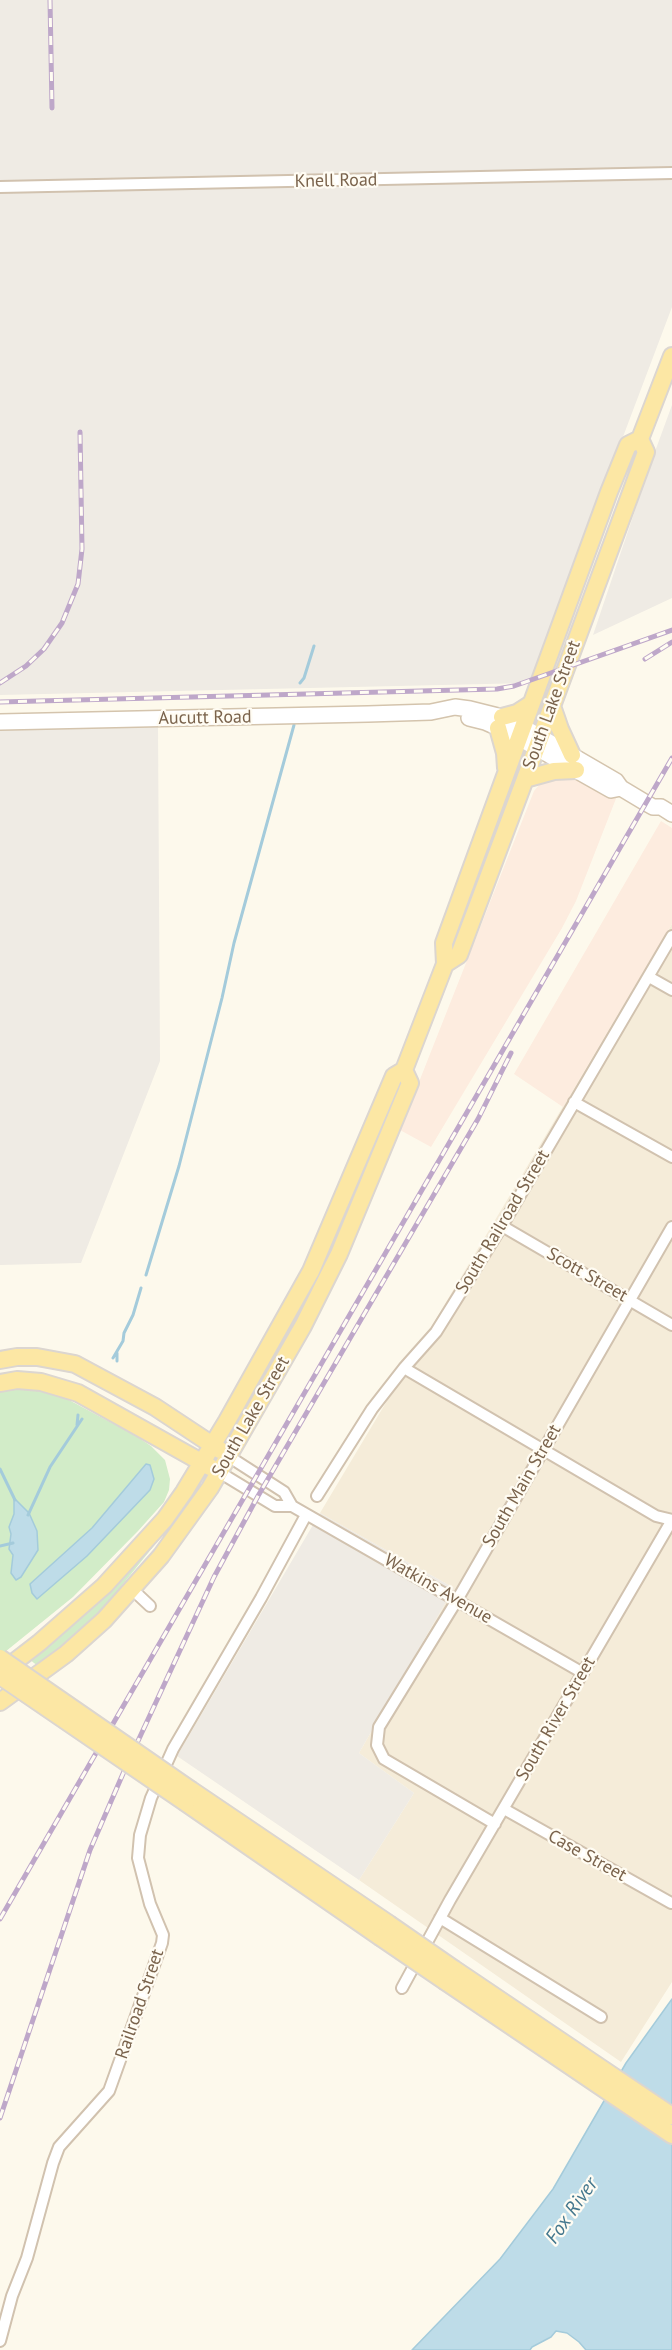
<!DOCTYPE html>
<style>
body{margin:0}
canvas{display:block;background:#fdf9ec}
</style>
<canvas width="672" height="2350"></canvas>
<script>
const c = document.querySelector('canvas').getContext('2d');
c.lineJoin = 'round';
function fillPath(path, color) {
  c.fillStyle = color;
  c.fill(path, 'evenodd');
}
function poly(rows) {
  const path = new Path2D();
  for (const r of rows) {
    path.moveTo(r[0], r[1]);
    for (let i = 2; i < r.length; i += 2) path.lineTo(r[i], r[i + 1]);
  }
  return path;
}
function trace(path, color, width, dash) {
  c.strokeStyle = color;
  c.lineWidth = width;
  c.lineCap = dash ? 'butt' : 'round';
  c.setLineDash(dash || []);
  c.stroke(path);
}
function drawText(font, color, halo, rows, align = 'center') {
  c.font = font + ' "PT Sans",sans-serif';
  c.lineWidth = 4.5;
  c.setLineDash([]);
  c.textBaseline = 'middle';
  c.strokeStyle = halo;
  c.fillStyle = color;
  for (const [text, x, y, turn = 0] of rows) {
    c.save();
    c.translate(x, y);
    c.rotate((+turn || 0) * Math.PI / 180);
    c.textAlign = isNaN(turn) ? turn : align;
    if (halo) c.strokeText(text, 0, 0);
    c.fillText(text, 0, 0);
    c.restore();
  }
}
fillPath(poly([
 [672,924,672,1982,621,2062,359,1880,414,1793,359,1753,454,1588,320,1513]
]), '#f5ecd9');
fillPath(poly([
 [570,775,617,796,576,901,562,928,431,1147,400,1130,534,791,544,779],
 [661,821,672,828,672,924,563,1107,514,1074]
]), '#fdecdf');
fillPath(poly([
 [0,0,672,0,672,307,530,683,0,695],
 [672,405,672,598,593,635,653,457],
 [158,725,160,1061,81,1263,0,1265,0,729],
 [320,1513,454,1588,359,1753,414,1793,359,1880,177,1756]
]), '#efebe4');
fillPath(poly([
 [477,871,479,872,461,932,454,947,448,953],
 [388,1106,391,1107,376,1149,331,1256,296,1325,293,1323,332,1239],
 [20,1389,45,1392,69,1400,136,1436,151,1446,165,1460,170,1479,169,1490,164,1502,138,1531,73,1597,0,1656,0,1392],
 [169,1527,98,1615,39,1667,29,1659]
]), '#d2ecc8');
const water = poly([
 [146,1464,150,1465,154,1479,150,1490,87,1556,37,1599,32,1593,30,1584,92,1528,146,1464],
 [14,1498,29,1513,37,1531,38,1550,21,1577,16,1580,11,1573,13,1555,9,1549,11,1534,9,1527,14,1514,14,1498],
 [672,1999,672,2350,586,2350,579,2342,567,2333,556,2331,551,2337,532,2347,530,2350,412,2350,500,2259,553,2189,626,2063,672,1999]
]);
fillPath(water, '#bedce8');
trace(water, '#a4cbdb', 1.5);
trace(poly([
 [300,683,304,678,314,646],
 [146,1275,179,1166,222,998,234,943,294,725],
 [113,1358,123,1341,124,1333,133,1315,141,1288],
 [117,1361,117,1353],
 [77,1425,78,1415],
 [0,1469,15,1500],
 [28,1515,50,1467,82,1419],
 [0,1546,13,1543]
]), '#a4cbdb', 3);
const street = poly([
 [0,187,672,173],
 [649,977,672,990],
 [574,1102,672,1157],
 [502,1226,672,1325],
 [404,1368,656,1516,672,1520],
 [228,1456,284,1492,292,1506],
 [219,1472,275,1506,292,1506,583,1673],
 [317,1496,372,1409,404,1368,436,1332,502,1226,672,936],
 [133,1590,150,1606],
 [504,1809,671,1903],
 [495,1824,384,1759,377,1745,379,1727,457,1600,672,1227],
 [440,1918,601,2017],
 [402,1988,450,1900,672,1520],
 [0,2341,12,2296,27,2258,53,2163,59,2147,109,2091,162,1943,163,1935,150,1904,138,1858,140,1835,151,1798,173,1749,261,1598,306,1515]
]);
const secondary = poly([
 [469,718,485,722,510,733,611,790,621,788],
 [0,722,368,714,431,712,455,707,470,709,502,717,523,727,616,781,621,788,646,803,653,807,661,807,672,814]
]);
const primary = poly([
 [552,706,560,729,572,755],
 [502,717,517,713,531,704],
 [498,728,505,753,506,768],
 [525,779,554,771,576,770],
 [445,964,459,955,525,779,646,452,640,439,672,356],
 [0,1360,17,1357,37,1357,75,1364,155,1407,220,1450],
 [0,1383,17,1380,41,1382,78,1393,210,1467],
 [0,1673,39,1643,104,1586,165,1519,184,1492,227,1421,311,1271,394,1076,404,1070,445,964,444,943,609,492,628,445,640,439],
 [0,1702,66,1654,104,1620,161,1556,210,1488,303,1326,339,1254,410,1083,404,1070],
 [191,1790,389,1924],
 [186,1803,380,1937],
 [454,1969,672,2116],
 [446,1982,672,2135]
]);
trace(street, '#d1c2af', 14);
trace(secondary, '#d4c4ad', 18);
trace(primary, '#dcd6d0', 20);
trace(street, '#fff', 10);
trace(secondary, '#fff', 15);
trace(primary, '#fce7a4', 16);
const rail = poly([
 [50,0,52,108],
 [645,659,672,642],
 [0,683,26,666,44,649,62,623,78,584,82,549,80,432],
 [0,702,497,689,514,686,672,630],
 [0,1919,672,758],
 [0,2118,90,1850,125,1769,214,1577,258,1496,478,1119,511,1053]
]);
trace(rail, '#bea7c9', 5);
trace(rail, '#fffcf3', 3, [9]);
const primaryBridge = poly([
 [0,1658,191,1790],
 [0,1676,186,1803],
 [389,1924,454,1969],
 [380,1937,446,1982]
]);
trace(primaryBridge, '#dcd6d0', 20, []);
trace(primaryBridge, '#fce7a4', 16);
drawText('18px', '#7a634c', '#fffcf3', [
 ["Knell Road",336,181,-1],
 ["South Lake Street",552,705,-70],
 ["Aucutt Road",205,718,-1],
 ["South Railroad Street",503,1222,-59],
 ["Scott Street",587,1275,30],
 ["South Lake Street",251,1417,-60],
 ["South Main Street",522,1486,-60],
 ["Watkins Avenue",438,1589,30],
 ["South River Street",556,1719,-60],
 ["Case Street",587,1856,29],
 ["Railroad Street",140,2004,-71]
]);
drawText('italic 20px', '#45788e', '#fffcf3', [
 ["Fox River",572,2211,-55]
]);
</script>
